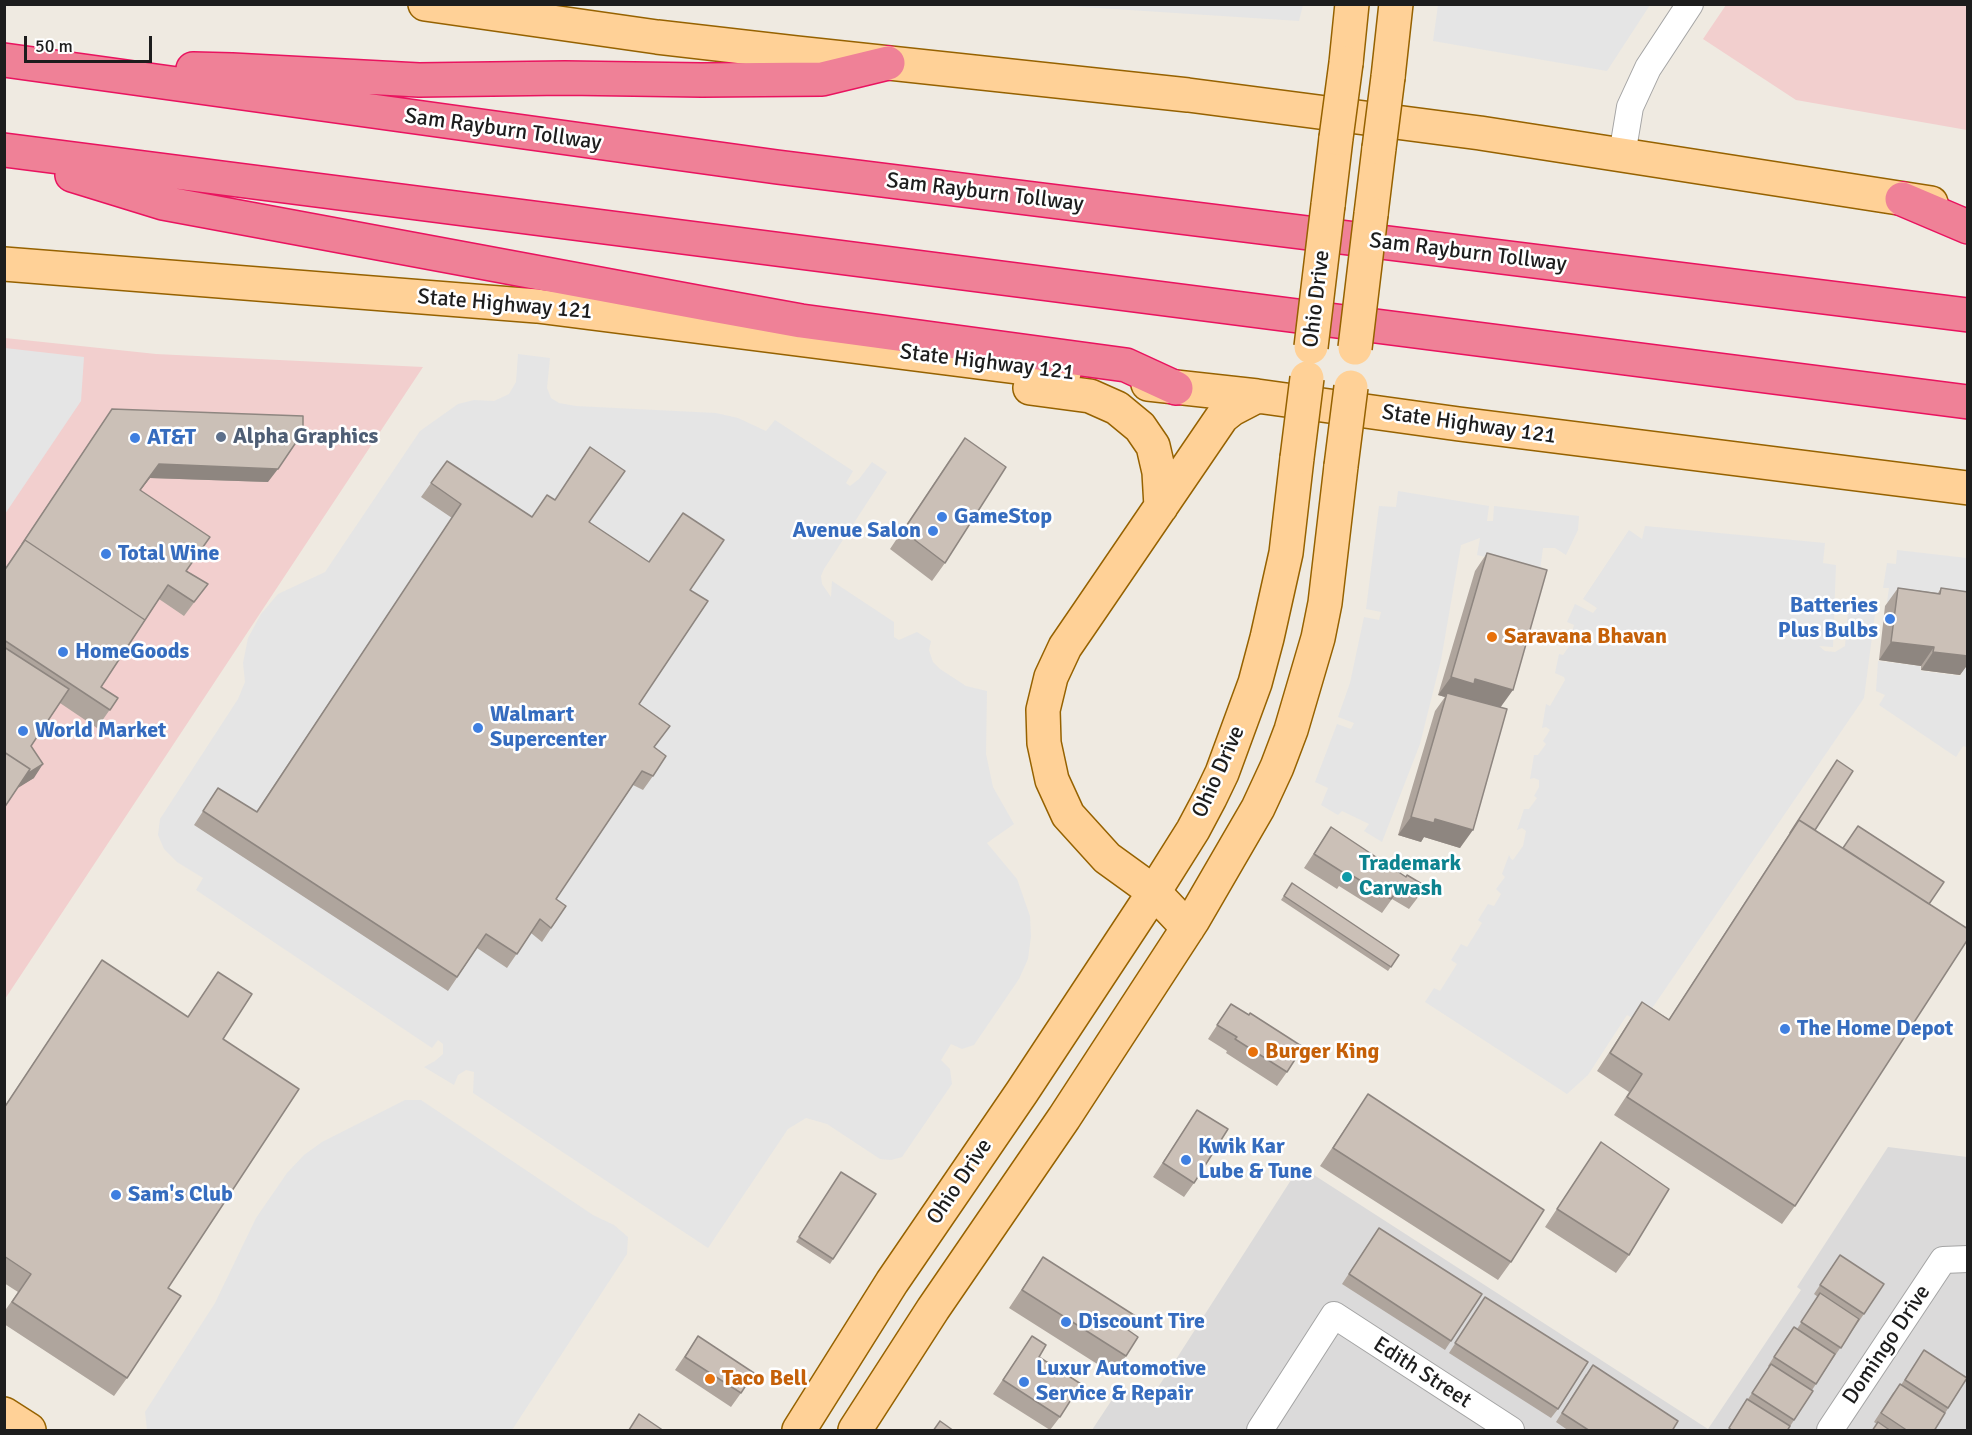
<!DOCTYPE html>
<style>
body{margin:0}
#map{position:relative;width:1972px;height:1435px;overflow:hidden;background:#efeae1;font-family:Signika,sans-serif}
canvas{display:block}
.frame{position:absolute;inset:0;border:6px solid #1d1d1d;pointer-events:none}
.scale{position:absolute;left:24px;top:36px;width:128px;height:27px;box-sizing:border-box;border:3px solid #1d1d1d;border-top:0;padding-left:8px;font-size:18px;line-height:21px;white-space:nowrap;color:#1d1d1d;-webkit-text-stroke:4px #fff;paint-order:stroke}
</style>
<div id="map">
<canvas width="1972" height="1435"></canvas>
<div class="frame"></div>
<div class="scale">50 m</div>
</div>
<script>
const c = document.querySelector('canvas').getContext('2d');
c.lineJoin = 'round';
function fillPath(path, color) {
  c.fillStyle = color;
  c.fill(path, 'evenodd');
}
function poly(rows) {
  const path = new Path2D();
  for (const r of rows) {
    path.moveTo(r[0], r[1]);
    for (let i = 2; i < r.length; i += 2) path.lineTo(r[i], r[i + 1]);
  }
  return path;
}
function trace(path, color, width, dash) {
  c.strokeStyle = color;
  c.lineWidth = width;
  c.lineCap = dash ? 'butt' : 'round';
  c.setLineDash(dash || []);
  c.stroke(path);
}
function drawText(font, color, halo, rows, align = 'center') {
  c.font = font + ' Signika,sans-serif';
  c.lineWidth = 5;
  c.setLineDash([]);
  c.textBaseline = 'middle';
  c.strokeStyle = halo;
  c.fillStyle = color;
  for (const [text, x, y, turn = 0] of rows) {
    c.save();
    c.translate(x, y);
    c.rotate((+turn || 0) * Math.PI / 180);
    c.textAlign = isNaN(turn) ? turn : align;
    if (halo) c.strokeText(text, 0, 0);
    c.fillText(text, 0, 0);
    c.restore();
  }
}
fillPath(poly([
 [1888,1147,1967,1157,1967,1430,1092,1430,1121,1386,1148,1403,1300,1166,1708,1429,1801,1290,1797,1287]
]), '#dbdada');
fillPath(poly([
 [1726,5,1967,5,1967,130,1796,100,1703,39],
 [5,338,156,354,423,367,5,999]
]), '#f2cfce');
fillPath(poly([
 [1052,5,1303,4,1303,5,1299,21],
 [1438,5,1438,4,1650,5,1607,71,1433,41],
 [5,348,84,357,81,401,5,514],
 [518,354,550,358,547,388,551,398,559,403,576,406,716,413,738,418,766,431,775,420,853,471,846,483,850,486,859,479,872,462,887,472,824,569,821,576,822,584,831,597,832,581,894,622,894,637,899,640,917,632,931,641,929,650,933,662,940,669,966,686,987,691,986,754,993,787,1014,824,987,843,1017,879,1030,916,1031,936,1028,959,1019,979,974,1045,962,1049,951,1044,941,1060,950,1069,952,1084,902,1157,891,1160,880,1159,827,1124,806,1118,788,1129,708,1248,473,1093,474,1072,466,1070,458,1075,454,1085,424,1067,435,1061,443,1054,443,1044,438,1040,432,1048,196,890,203,878,177,862,164,849,158,835,160,819,238,699,245,682,243,663,248,638,261,614,278,594,325,572,420,431,458,404,474,400,494,401,509,394,516,382],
 [1398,491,1489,506,1487,521,1493,521,1494,506,1579,516,1578,530,1566,555,1555,548,1543,548,1540,570,1477,555,1480,538,1461,545,1441,660,1420,744,1382,842,1364,831,1369,824,1342,811,1338,815,1321,805,1328,788,1315,782,1337,724,1351,729,1354,723,1338,717,1350,683,1364,617,1379,620,1381,612,1366,609,1379,506,1396,507],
 [1645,526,1825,543,1823,563,1836,565,1833,647,1819,646,1825,651,1835,652,1845,646,1848,613,1875,614,1864,698,1642,1023,1627,1015,1588,1075,1567,1094,1425,1002,1434,988,1440,991,1457,964,1451,960,1461,944,1467,947,1482,923,1478,920,1488,904,1494,906,1501,894,1496,889,1505,877,1502,874,1509,855,1511,859,1513,860,1523,846,1526,831,1522,828,1517,830,1524,809,1529,809,1537,798,1534,796,1539,787,1539,780,1534,778,1530,779,1534,755,1538,755,1546,744,1543,741,1550,730,1546,727,1542,728,1546,704,1550,706,1565,680,1564,677,1555,673,1559,654,1563,655,1572,642,1570,640,1574,625,1567,622,1575,604,1593,613,1597,608,1583,599,1629,530,1642,539],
 [1897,550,1967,558,1967,593,1925,607,1887,602,1889,588,1883,588,1887,563,1896,564],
 [1967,630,1967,765,1966,747,1963,746,1956,757,1879,705,1885,695,1876,691,1878,661,1920,666,1921,671,1961,676],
 [405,1100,421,1100,593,1215,614,1225,628,1237,627,1254,512,1430,147,1430,145,1412,215,1303,256,1218,287,1173,304,1155,322,1142]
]), '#e5e5e5');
const minor = poly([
 [1622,155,1630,107,1648,68,1690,4],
 [1260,1430,1334,1315,1511,1430],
 [1830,1430,1943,1260,1968,1259]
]);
const major = poly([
 [425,4,657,37,796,53,1188,95,1480,133,1931,203],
 [1346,63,1352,4],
 [1388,77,1396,4],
 [1328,205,1336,138],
 [1371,214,1379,148],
 [4,264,537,306,1064,373],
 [1148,384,1257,396,1459,424,1968,488],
 [1030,388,1090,396,1117,408,1140,427,1153,446,1159,472,1161,507],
 [1188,928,1154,892,1107,858,1068,815,1052,780,1044,743,1043,710,1051,677,1065,647,1091,609,1222,417,1232,409,1257,396],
 [4,1414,29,1430],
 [799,1430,892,1282,1022,1092,1154,892,1193,830,1210,798,1222,773,1255,683,1267,638,1286,553,1297,458],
 [855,1430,933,1309,1064,1118,1193,920,1258,808,1277,767,1291,730,1318,638,1325,603,1341,466]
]);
const highway = poly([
 [4,60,777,167,1968,315],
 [193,69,232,70,419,80,565,78,702,80,822,79,888,63],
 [4,150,1968,402],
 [72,175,163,203,707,304,801,321,1126,365,1176,388],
 [1902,199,1968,227]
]);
trace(minor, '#a4a4a4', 28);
trace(major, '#966200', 36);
trace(highway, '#e9135f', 36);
trace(minor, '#fff', 26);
trace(major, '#ffd197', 33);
trace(highway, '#ef8197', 33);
const majorBridge = poly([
 [1336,138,1346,63],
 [1379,148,1388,77],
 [1311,347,1328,205],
 [1355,348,1371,214],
 [1297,458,1307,378],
 [1341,466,1351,387]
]);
trace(majorBridge, '#966200', 36, []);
trace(majorBridge, '#ffd197', 33);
fillPath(poly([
 [103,422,268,482,150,478,140,490,186,571,208,584,184,616,159,599,101,687,118,698,97,728,60,703,31,746,34,778,18,787,4,808,4,570],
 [590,447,589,522,690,590,639,704,654,747,653,776,643,790,633,785,556,899,566,906,542,942,531,933,507,968,477,948,448,991,194,825,218,788,256,812,452,518,421,497,431,483,532,517,555,500],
 [952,456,945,563,932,581,890,549],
 [1487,553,1500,708,1460,848,1424,837,1421,842,1398,835,1435,711,1445,697,1438,695,1475,571],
 [1898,588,1938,593,1941,588,1968,592,1968,664,1960,675,1921,670,1921,666,1879,660,1885,606],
 [1837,760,1815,830,1929,904,1795,1206,1782,1224,1614,1115,1629,1092,1597,1071,1642,1002,1669,1019],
 [1331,827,1419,896,1409,909,1392,899,1382,913,1339,886,1337,889,1304,868],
 [1292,883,1399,955,1388,971,1281,900],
 [102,960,188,1017,218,972,223,1039,168,1288,127,1378,114,1396,4,1324,4,1312,18,1292,4,1283,4,1107],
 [1231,1004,1287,1072,1277,1086,1226,1053,1227,1051,1208,1039],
 [1368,1094,1511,1262,1498,1280,1320,1166],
 [1197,1110,1194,1183,1184,1197,1153,1177],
 [1601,1142,1629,1255,1616,1273,1545,1227],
 [841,1172,876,1194,830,1264,796,1242],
 [1373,1237,1482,1294,1445,1350,1342,1284],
 [1840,1255,1864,1314,1834,1357,1812,1390,1813,1391,1787,1431,1727,1431,1769,1367,1768,1366,1787,1336,1794,1327,1797,1329,1818,1297,1814,1294],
 [1043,1257,1128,1330,1126,1356,1113,1374,1009,1308],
 [1479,1306,1558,1409,1551,1418,1449,1353],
 [698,1336,741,1393,731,1407,675,1370],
 [1032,1336,1060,1417,1050,1430,993,1394],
 [1924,1350,1967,1378,1934,1431,1872,1431,1877,1424,1874,1422,1893,1393,1901,1385],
 [1586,1374,1672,1431,1569,1431,1556,1422]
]), '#afa59d');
fillPath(poly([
 [159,464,278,469,268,482,150,478,130,504],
 [1891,642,1934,647,1921,666,1879,660],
 [1933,652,1968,656,1968,664,1960,675,1921,670],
 [1451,677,1475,679,1513,690,1500,708,1447,693,1445,697,1438,695],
 [43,764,34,778,18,788,27,774],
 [1411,817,1435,819,1473,830,1460,848,1424,837,1421,842,1398,835]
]), '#8e8680');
const building = poly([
 [112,409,303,416,303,432,278,469,159,464,140,490,210,537,186,571,208,584,194,602,168,585,145,620,25,540,22,544,112,409],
 [965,438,1006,467,945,563,903,531,965,438],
 [590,447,625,471,589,522,649,562,683,513,724,540,690,590,708,601,639,704,670,726,654,747,666,756,653,776,642,771,556,899,566,906,551,928,540,919,517,954,486,934,457,977,203,811,218,788,257,812,461,504,431,483,447,461,532,517,547,495,555,500,590,447],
 [25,540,145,620,101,687,118,698,110,710,4,640,4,571,25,540],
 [1487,553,1547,570,1513,690,1475,679,1474,684,1451,677,1487,553],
 [1898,588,1940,594,1941,588,1968,592,1968,656,1933,652,1934,647,1891,642,1898,588],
 [4,647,69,689,31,746,43,764,27,774,30,769,4,752,4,647],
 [1447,693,1507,709,1473,830,1435,819,1434,823,1411,817,1447,693],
 [4,752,30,769,4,808,4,752],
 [1837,760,1853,771,1815,830,1799,820,1790,833,1837,760],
 [1799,820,1968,929,1968,939,1795,1206,1627,1097,1642,1074,1610,1053,1642,1002,1669,1020,1799,820],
 [1858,826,1944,882,1929,904,1843,848,1858,826],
 [1331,827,1406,877,1407,875,1422,884,1421,886,1423,888,1419,896,1401,884,1391,899,1348,873,1347,875,1314,854,1331,827],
 [1292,883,1399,955,1391,967,1284,896,1292,883],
 [102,960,188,1017,218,972,252,994,223,1039,299,1089,168,1288,181,1296,127,1378,12,1302,31,1274,4,1256,4,1108,102,960],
 [1231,1004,1249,1015,1250,1013,1303,1047,1287,1072,1235,1039,1237,1037,1217,1025,1231,1004],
 [1368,1094,1544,1210,1511,1262,1333,1148,1368,1094],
 [1197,1110,1228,1129,1194,1183,1163,1163,1197,1110],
 [1601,1142,1669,1189,1629,1255,1557,1209,1601,1142],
 [841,1172,876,1194,833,1259,799,1237,841,1172],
 [1379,1228,1482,1294,1451,1341,1349,1274,1379,1228],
 [1840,1255,1884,1284,1864,1314,1820,1285,1840,1255],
 [1043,1257,1137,1317,1128,1330,1138,1337,1126,1356,1022,1290,1043,1257],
 [1820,1293,1859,1319,1841,1348,1801,1322,1820,1293],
 [1485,1297,1588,1362,1558,1409,1455,1343,1485,1297],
 [1794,1327,1835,1354,1816,1384,1774,1357,1794,1327],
 [698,1336,754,1373,741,1393,685,1357,698,1336],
 [1032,1336,1046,1345,1039,1357,1081,1384,1060,1417,1003,1380,1032,1336],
 [1924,1350,1967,1378,1948,1408,1905,1380,1924,1350],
 [1771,1364,1813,1391,1794,1420,1752,1393,1771,1364],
 [1593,1365,1678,1421,1672,1431,1590,1431,1562,1413,1593,1365],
 [1900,1384,1945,1413,1934,1431,1908,1431,1881,1413,1900,1384],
 [1747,1399,1790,1426,1787,1431,1733,1431,1729,1428,1747,1399],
 [639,1414,664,1431,630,1431,629,1430,639,1414],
 [940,1421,954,1431,933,1431,940,1421],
 [1878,1422,1891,1431,1872,1431,1878,1422]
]);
fillPath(building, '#cbc0b7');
trace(building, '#8e8680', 1.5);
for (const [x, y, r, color] of [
 [221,437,6,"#5c6f8a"],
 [135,438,6,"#3f7fe0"],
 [942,517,6,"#3f7fe0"],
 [933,531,6,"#3f7fe0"],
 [106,554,6,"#3f7fe0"],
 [1890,619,6,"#3f7fe0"],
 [1492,637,6,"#e8710a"],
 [63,652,6,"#3f7fe0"],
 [478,728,6,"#3f7fe0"],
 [23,731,6,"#3f7fe0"],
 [1347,877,6,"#0f9aa8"],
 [1785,1029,6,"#3f7fe0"],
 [1253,1052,6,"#e8710a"],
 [1186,1160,6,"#3f7fe0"],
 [116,1195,6,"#3f7fe0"],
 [1066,1322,6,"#3f7fe0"],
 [710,1379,6,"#e8710a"],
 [1024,1382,6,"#3f7fe0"]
]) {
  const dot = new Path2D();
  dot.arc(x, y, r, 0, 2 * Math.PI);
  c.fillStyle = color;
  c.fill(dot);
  trace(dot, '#fff', 2);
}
drawText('22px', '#1d1d1d', '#fff', [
 ["Sam Rayburn Tollway",503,130,8],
 ["Sam Rayburn Tollway",985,193,7],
 ["Sam Rayburn Tollway",1468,253,7],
 ["Ohio Drive",1317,299,-83],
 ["State Highway 121",505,305,5],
 ["State Highway 121",987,363,7],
 ["State Highway 121",1469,425,8],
 ["Ohio Drive",1219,772,-66],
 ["Ohio Drive",960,1182,-56],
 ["Domingo Drive",1887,1345,-56],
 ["Edith Street",1422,1373,33]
]);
drawText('bold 22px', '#4e5e75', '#fff', [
 ["Alpha Graphics",233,437]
], 'left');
drawText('bold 22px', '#366cbe', '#fff', [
 ["AT&T",147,438],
 ["GameStop",954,517],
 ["Avenue Salon",921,531,"right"],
 ["Total Wine",118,554],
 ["Batteries",1878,606,"right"],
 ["Plus Bulbs",1878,631,"right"],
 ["HomeGoods",75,652],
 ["Walmart",490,715],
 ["Supercenter",490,740],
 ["World Market",35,731],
 ["The Home Depot",1797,1029],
 ["Kwik Kar",1198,1147],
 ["Lube & Tune",1198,1172],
 ["Sam's Club",128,1195],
 ["Discount Tire",1078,1322],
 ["Luxur Automotive",1036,1369],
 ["Service & Repair",1036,1394]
], 'left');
drawText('bold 22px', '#c56008', '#fff', [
 ["Saravana Bhavan",1504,637],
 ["Burger King",1265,1052],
 ["Taco Bell",722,1379]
], 'left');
drawText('bold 22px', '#0d838f', '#fff', [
 ["Trademark",1359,864],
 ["Carwash",1359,889]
], 'left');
</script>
